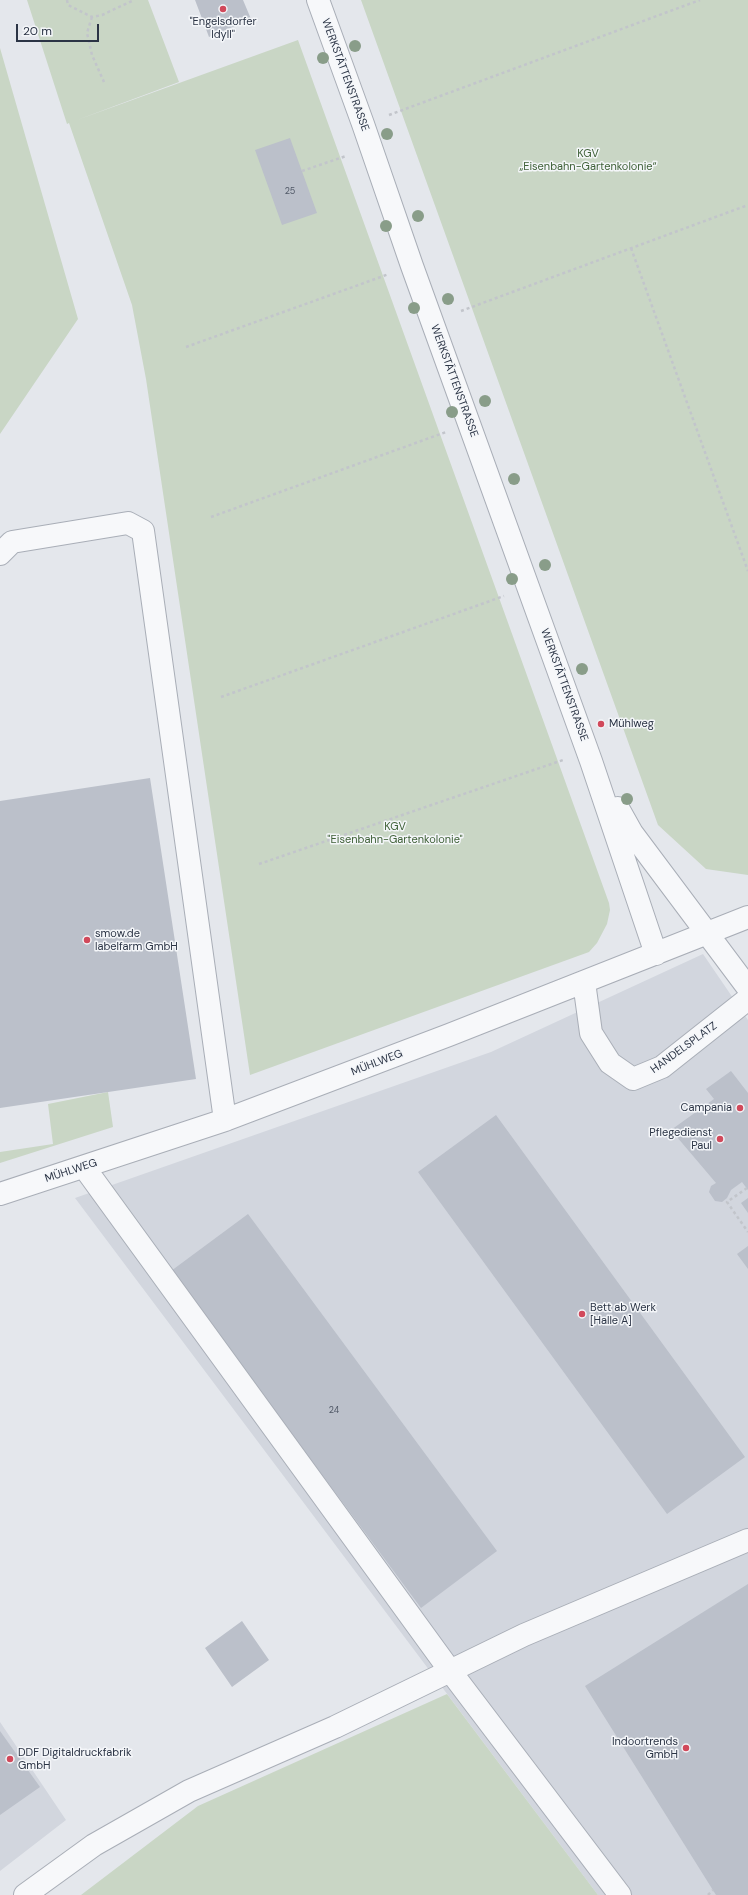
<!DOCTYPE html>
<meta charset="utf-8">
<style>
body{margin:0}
#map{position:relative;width:748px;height:1895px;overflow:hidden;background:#e4e7ec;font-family:"DM Sans",sans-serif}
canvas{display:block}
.scale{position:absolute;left:16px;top:24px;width:83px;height:18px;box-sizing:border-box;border:2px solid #2b3445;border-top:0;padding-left:5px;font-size:12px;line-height:14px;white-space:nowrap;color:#2b3445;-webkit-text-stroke:3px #f4f6f9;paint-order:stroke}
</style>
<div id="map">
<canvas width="748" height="1895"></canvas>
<div class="scale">20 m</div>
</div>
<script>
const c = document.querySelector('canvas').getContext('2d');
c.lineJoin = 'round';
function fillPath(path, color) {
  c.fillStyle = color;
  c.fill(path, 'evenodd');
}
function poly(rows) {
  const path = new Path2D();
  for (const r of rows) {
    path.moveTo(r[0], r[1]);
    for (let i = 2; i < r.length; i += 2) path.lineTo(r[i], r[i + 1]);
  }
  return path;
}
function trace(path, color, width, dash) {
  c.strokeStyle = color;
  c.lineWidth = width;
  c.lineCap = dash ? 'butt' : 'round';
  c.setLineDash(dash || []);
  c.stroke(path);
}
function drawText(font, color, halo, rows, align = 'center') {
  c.font = font + ' "DM Sans",sans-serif';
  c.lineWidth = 3;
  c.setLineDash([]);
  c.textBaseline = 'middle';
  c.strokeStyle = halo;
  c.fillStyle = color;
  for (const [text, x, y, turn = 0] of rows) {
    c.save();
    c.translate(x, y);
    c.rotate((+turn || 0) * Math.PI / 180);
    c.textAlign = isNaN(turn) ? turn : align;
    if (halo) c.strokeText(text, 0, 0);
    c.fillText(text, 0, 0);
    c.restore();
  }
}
fillPath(poly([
 [703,954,748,1020,748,1895,598,1895,75,1198,491,1052],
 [0,1722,66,1820,0,1871]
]), '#d2d6de');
fillPath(poly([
 [27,0,148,0,179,82,77,120,298,40,609,903,610,910,607,924,597,943,589,952,250,1075,146,379,132,305,69,123,67,124],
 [361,0,748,0,748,875,706,869,658,825],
 [0,48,78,319,0,434],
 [108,1092,113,1127,0,1163,0,1152,53,1144,48,1104],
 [447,1694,598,1895,81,1895,198,1806]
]), '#c9d6c5');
fillPath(poly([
 [195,0,243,0,251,19,209,37],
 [290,138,317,213,282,225,255,150],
 [150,778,196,1079,0,1108,0,801],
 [731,1071,748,1093,748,1190,742,1182,731,1190,727,1198,722,1202,715,1201,709,1192,711,1186,716,1183,671,1130,714,1099,706,1089],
 [496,1115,745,1457,667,1514,418,1172],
 [748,1198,748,1213,741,1203],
 [248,1214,497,1551,421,1608,171,1271],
 [748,1246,748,1269,737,1254],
 [748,1584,748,1895,716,1895,585,1686],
 [242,1621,269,1660,232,1687,205,1648],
 [0,1731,40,1787,0,1815]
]), '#bbc0ca');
const minor = poly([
 [318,0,363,124,412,266,591,761,656,954],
 [0,554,12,542,128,523,143,531,225,1120],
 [618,808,632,833,748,988],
 [584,982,591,1033,610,1063,633,1079,662,1067,748,999],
 [84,1167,451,1672,620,1895],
 [0,1194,225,1120,449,1035,748,917],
 [25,1895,94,1845,189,1791,335,1727,524,1635,748,1540]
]);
trace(minor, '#a9aeb7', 24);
trace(poly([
 [67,0,68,5,92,17,102,15,134,0],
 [92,17,87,33,92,55,104,82],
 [389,115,700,0],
 [302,171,346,156],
 [631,248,748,571],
 [461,311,748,205],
 [186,347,389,274],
 [211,517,446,432],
 [221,697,504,596],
 [259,864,563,760],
 [747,1188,727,1202,748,1232],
 [708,1895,713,1890]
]), '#c2c5cb', 2.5, [3, 3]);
trace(minor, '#f7f8fa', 22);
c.fillStyle = '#899d89';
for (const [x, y] of [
 [355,46],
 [323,58],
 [387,134],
 [418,216],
 [386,226],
 [448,299],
 [414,308],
 [485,401],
 [452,412],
 [514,479],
 [545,565],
 [512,579],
 [582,669],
 [627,799]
]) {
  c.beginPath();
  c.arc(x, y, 6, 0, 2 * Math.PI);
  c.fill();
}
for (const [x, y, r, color] of [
 [223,9,4,"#d1495b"],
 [601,724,4,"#d1495b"],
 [87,940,4,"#d1495b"],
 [740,1108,4,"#d1495b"],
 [720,1139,4,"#d1495b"],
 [582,1314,4,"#d1495b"],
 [686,1748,4,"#d1495b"],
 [10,1759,4,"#d1495b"]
]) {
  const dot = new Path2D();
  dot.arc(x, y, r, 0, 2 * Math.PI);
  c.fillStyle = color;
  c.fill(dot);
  trace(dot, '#f4f6f9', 1.5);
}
drawText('9px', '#4f5766', null, [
 ["25",290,192],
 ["24",334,1411]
]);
drawText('11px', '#2b3445', '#f4f6f9', [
 ["\"Engelsdorfer",223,22,"center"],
 ["Idyll\"",223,35,"center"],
 ["Mühlweg",609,724],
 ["smow.de",95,934],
 ["labelfarm GmbH",95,947],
 ["Campania",732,1108,"right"],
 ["Pflegedienst",712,1133,"right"],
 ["Paul",712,1146,"right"],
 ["Bett ab Werk",590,1308],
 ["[Halle A]",590,1321],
 ["Indoortrends",678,1742,"right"],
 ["GmbH",678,1755,"right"],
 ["DDF Digitaldruckfabrik",18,1753],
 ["GmbH",18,1766]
], 'left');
drawText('11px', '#2b3445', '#f4f6f9', [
 ["WERKSTÄTTENSTRASSE",345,75,70],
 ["WERKSTÄTTENSTRASSE",454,381,70],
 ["WERKSTÄTTENSTRASSE",564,685,70],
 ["HANDELSPLATZ",684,1048,-36],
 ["MÜHLWEG",377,1063,-21],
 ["MÜHLWEG",71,1171,-18]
]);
drawText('11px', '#3f6138', '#f4f6f9', [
 ["KGV",588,154],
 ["„Eisenbahn-Gartenkolonie“",588,167],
 ["KGV",395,827],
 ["\"Eisenbahn-Gartenkolonie\"",395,840]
]);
</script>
